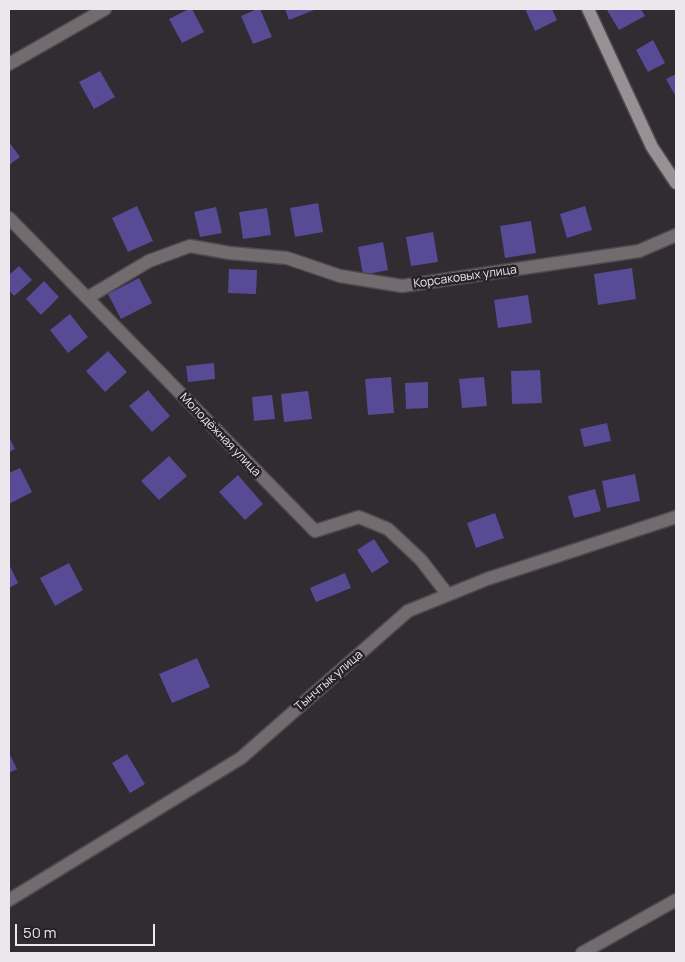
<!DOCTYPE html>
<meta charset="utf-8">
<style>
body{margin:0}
#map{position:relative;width:685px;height:962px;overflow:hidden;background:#312b32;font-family:Manrope,sans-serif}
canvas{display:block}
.frame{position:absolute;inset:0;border:10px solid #ebe7ec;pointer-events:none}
.scale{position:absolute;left:15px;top:924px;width:140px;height:22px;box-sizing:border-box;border:2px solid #ebe7ec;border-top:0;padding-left:6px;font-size:15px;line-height:18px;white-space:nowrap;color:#ebe7ec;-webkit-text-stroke:4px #272128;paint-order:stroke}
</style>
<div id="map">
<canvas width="685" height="962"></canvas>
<div class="frame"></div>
<div class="scale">50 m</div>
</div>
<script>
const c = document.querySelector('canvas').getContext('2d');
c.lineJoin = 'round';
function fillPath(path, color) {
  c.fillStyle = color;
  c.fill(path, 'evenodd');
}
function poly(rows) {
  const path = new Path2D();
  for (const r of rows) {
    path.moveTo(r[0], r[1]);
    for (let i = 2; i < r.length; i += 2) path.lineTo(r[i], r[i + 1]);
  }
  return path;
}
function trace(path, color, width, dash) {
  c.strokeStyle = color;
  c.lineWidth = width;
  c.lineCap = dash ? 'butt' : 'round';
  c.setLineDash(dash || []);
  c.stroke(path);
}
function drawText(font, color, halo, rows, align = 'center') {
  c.font = font + ' Manrope,sans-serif';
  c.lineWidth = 5;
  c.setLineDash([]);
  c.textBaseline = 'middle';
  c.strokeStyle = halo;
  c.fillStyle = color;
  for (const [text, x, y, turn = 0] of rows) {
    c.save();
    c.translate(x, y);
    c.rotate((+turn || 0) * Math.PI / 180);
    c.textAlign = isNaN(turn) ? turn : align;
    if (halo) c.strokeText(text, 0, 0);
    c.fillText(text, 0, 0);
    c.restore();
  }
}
fillPath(poly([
 [189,9,192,9,204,32,182,43,169,19],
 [257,9,260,9,272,37,253,44,241,16],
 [285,9,313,9,314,10,289,20],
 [525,9,552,9,557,20,535,31],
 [609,9,641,9,645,16,619,30,607,10],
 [653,40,665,63,648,72,636,50],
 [100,71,115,97,94,109,79,82],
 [676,74,676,97,666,79],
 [9,142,20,157,9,165],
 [318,203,323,232,295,237,290,208],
 [137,206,153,241,128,252,112,218],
 [585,206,592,230,567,238,560,214],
 [216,207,222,233,200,237,194,212],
 [267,208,271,235,243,239,239,212],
 [531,221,536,253,505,258,500,226],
 [433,232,438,262,411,266,406,237],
 [383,242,388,270,363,275,358,247],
 [19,266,32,280,14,296,9,290,9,275],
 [632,268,636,299,598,305,594,274],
 [229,269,257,270,256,294,228,293],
 [139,278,152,303,121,319,108,294],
 [44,281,59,297,41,315,26,299],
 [528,295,532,323,498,328,494,300],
 [70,314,88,337,68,353,50,330],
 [108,351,127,372,105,392,86,371],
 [214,363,215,379,188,382,186,366],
 [540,370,542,403,512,404,511,371],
 [391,377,394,413,368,415,365,379],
 [484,377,487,406,462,408,459,379],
 [428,382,428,408,406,409,405,383],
 [148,390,170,416,152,432,129,406],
 [308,391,312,419,284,422,281,394],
 [272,395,275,419,254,421,252,397],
 [607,423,611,441,584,447,580,429],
 [9,437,15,449,9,452],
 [169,456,187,476,159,500,141,481],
 [20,468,32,492,9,504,9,473],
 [635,474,640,501,607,508,602,481],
 [238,475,263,504,245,520,219,492],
 [595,489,601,511,574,518,568,496],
 [495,513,504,538,476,548,467,523],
 [374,539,389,562,372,573,357,550],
 [69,563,83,590,55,606,40,578],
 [9,564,18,583,9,588],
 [345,573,351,588,316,602,310,588],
 [197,658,210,687,172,703,159,674],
 [9,753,17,769,9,773],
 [127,754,145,784,130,793,112,763]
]), '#574b96');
const street = poly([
 [9,64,105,9],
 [9,218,315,531,359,517,388,529,421,560,448,595],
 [87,298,149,261,190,246,230,253,287,258,340,276,402,286,639,251,676,235],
 [9,900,241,758,408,611,487,579,676,517],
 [582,953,676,900]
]);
const secondary = poly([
 [588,9,652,147,676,183]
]);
trace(street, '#4f4950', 15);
trace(secondary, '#4f4950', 15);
trace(street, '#726c6e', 12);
trace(secondary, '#989093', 12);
drawText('12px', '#ebe7ec', '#272128', [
 ["Корсаковых улица",465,277,-8],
 ["Молодёжная улица",220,435,46],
 ["Тынчтык улица",329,681,-41]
]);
</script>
